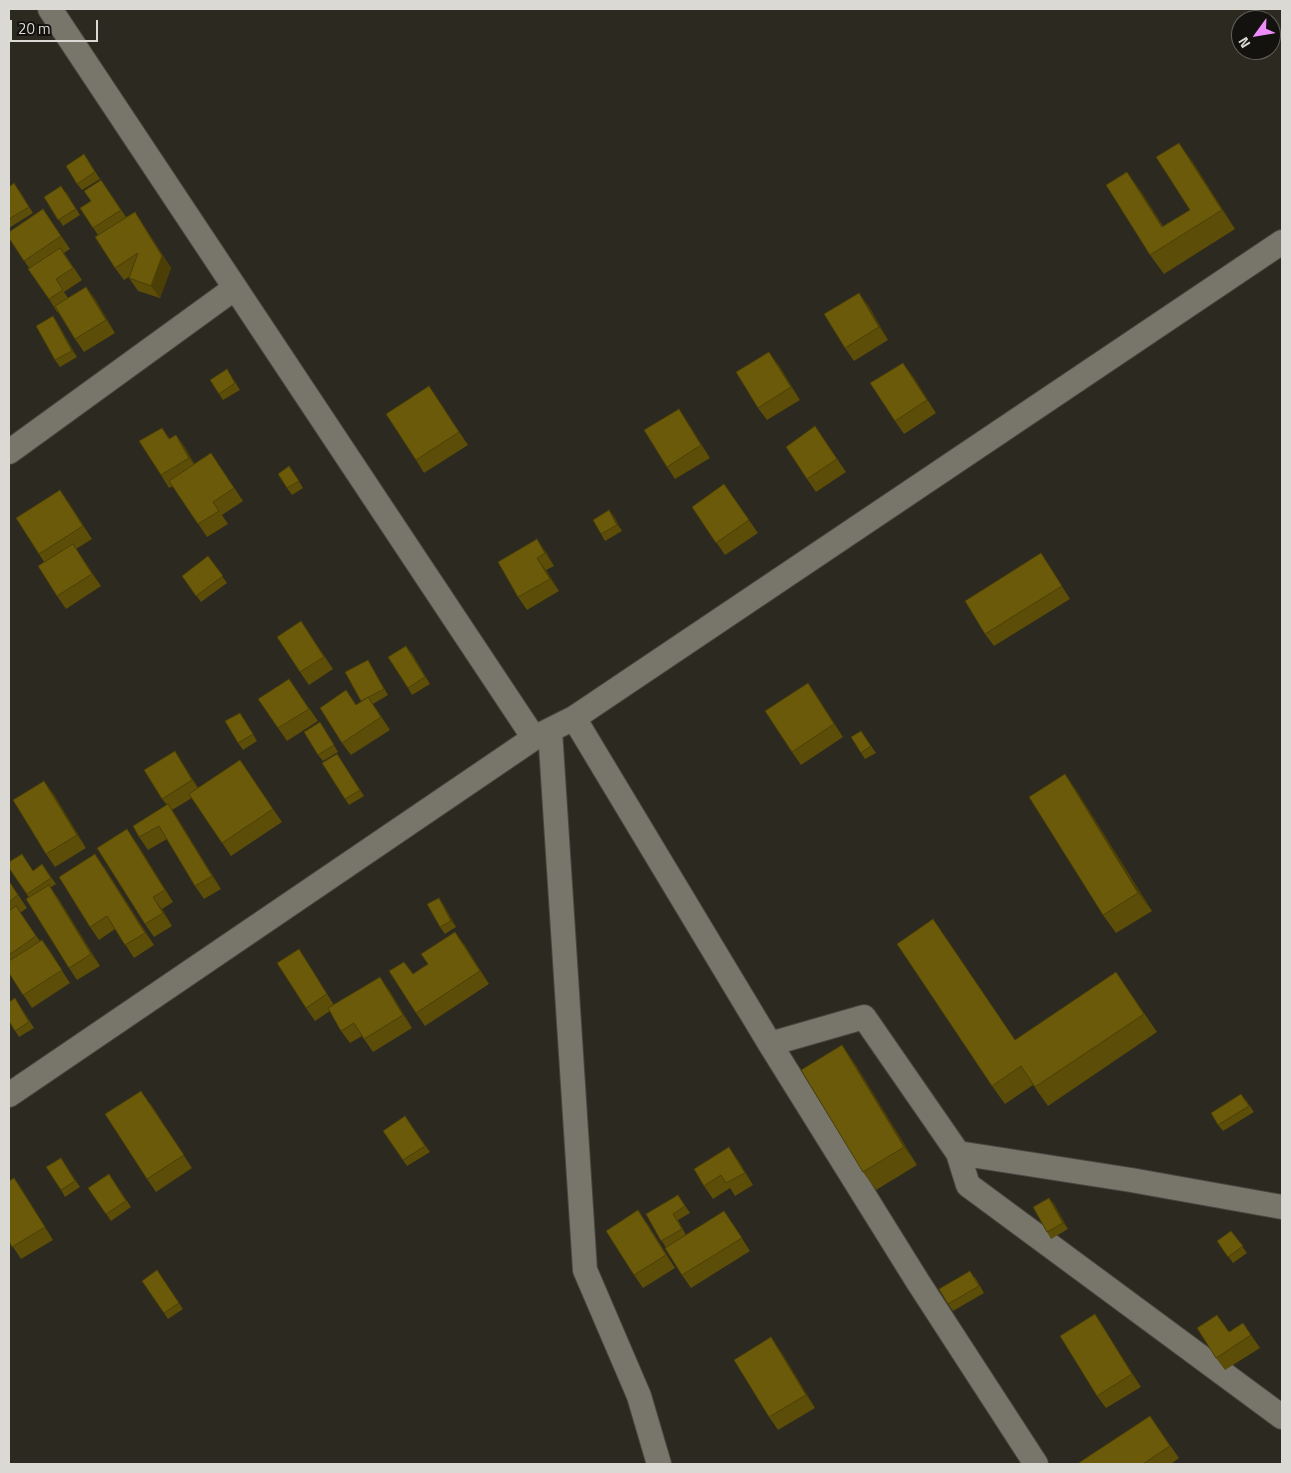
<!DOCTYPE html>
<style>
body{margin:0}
#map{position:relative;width:1291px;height:1473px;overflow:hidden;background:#2b2920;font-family:"Titillium Web",sans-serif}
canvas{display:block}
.frame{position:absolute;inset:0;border:10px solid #dbd9d4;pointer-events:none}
.north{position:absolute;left:1231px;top:10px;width:50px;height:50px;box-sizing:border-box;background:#13120e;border:1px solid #63625d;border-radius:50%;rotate:238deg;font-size:14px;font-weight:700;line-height:20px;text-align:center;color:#dbd9d4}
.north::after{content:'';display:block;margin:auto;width:18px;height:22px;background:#ed8cfa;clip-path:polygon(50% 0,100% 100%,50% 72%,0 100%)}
.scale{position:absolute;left:10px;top:20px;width:88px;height:22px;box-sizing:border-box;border:2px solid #dbd9d4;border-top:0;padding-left:6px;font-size:15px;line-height:18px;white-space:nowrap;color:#dbd9d4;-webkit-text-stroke:4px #13120e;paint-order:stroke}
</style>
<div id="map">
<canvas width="1291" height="1473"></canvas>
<div class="frame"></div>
<div class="north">N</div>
<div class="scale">20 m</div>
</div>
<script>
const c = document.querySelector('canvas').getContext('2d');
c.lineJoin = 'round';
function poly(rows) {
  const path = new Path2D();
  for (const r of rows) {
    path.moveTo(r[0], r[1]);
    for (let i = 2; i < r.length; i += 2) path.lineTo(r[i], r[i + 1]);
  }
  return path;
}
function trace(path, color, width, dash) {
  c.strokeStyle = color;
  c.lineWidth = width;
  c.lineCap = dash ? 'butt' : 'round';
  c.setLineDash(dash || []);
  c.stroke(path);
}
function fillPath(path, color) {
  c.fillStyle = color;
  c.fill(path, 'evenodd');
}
const street = poly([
 [50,9,534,738],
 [9,452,235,288],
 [574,718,770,1044,918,1282,1036,1464],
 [550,730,585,1270,639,1396,659,1464],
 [770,1044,864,1017,958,1153,968,1185,1282,1417],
 [9,1095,534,738,574,718,1282,242],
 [958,1153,1131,1180,1282,1207]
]);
trace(street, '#48463f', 26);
trace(street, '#78756b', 24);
fillPath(poly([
 [84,154,100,179,82,190,77,184],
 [1192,161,1235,229,1164,274,1150,255,1140,190,1163,226,1190,210],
 [9,187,19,190,33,213,9,228],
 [66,192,80,215,63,226,44,197],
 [110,193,126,217,135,212,171,268,160,298,138,291,129,278,129,277,124,280,115,268,98,235,80,208],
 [43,209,70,249,64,253,82,280,64,292,68,298,86,287,95,299,115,333,84,352,75,339,58,312,57,312,49,299,29,268,9,238],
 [868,305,888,340,854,361,845,348],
 [53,316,57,322,77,357,60,367,55,360],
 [778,364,800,400,767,420,758,408],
 [227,369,240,390,223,400,219,394],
 [912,375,936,413,904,434,895,421],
 [429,386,468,445,424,473,416,460],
 [679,409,710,458,675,479,667,467],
 [815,426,846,472,816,492,807,479],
 [162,428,170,439,176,435,194,464,211,453,243,501,222,515,228,524,207,537,173,486,169,488,161,475],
 [294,473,303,488,292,495,287,488],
 [724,484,758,533,725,555,692,507],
 [69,503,92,539,76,549,101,586,66,609,57,596,44,562,39,554],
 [609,510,622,531,605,541,601,534],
 [546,552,554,566,546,570,559,591,527,610,518,597,498,562],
 [1041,553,1070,599,994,646,985,634],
 [208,556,227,583,201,602,182,576],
 [301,621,333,669,309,685,300,672],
 [411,652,430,684,412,695,408,688],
 [372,667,388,695,373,704,390,730,351,755,342,743,357,705,362,702],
 [289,679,318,721,287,741,278,728],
 [808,683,843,737,801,765,792,752],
 [244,719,257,741,243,750,238,743],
 [324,729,338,752,323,761,318,755],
 [861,731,876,753,865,759,861,753],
 [337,754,364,796,349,805,345,799],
 [240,760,282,822,231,856,192,798,172,810,221,889,204,899,195,886,167,839,148,850,139,837,167,805,162,799,183,764,198,788],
 [1065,774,1078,793,1152,911,1116,933,1103,915],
 [53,793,86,848,55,867,46,854],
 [136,842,173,902,162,909,172,926,154,937,145,924],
 [42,864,56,884,50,888,58,898,100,966,77,980,69,968,29,898,9,868,33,871],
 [104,867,154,945,134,958,115,929,99,940,90,927],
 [9,881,27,908,20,913,40,941,42,940,70,983,32,1008,9,973],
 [439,898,443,904,456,927,445,934,440,927],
 [946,938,1015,1040,1116,972,1157,1032,1048,1106,1033,1085,1005,1104,992,1086],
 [464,944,489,984,425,1026,416,1013,413,974],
 [307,962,334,1005,389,990,412,1028,373,1052,362,1036,350,1043,341,1031,330,1011,315,1021,306,1008],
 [15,998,34,1028,19,1037,9,1021],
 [842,1045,855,1064,917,1165,876,1190,863,1172],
 [1246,1100,1254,1112,1223,1131,1218,1125],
 [150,1103,192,1168,156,1192,147,1179],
 [405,1116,430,1152,407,1166,383,1131],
 [61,1158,80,1187,65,1197,61,1190],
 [738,1160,753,1185,735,1196,730,1188,713,1199,704,1186],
 [109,1174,131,1207,111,1221,88,1188],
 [14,1178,23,1191,53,1240,21,1259,9,1241],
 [1049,1198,1054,1204,1068,1229,1051,1239,1047,1232],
 [682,1201,690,1213,678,1220,686,1235,733,1224,750,1251,691,1288,682,1275,646,1214],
 [647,1223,675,1268,643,1288,634,1275],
 [1231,1231,1247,1253,1233,1263,1217,1241],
 [157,1270,183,1309,168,1319,142,1281],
 [975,1277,984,1293,953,1311,948,1304],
 [1243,1323,1260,1348,1225,1370,1216,1358,1229,1332],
 [1103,1327,1141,1387,1106,1408,1097,1396],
 [780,1350,815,1408,778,1430,769,1417],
 [1150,1416,1179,1458,1171,1464,1077,1464]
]), '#5c4d08');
fillPath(poly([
 [1179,143,1192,161,1235,229,1222,210],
 [1127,172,1140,190,1175,245,1162,227],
 [135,212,171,268,160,298,151,286],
 [86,287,95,299,115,333,106,320],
 [859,293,868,305,888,340,879,327],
 [53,316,57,322,77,357,72,351],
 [769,352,778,364,800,400,791,387],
 [903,363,912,375,936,413,927,400],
 [429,386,438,399,468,445,459,432],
 [679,409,687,421,710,458,701,445],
 [176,435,185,447,198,470,189,458],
 [60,490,69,503,92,539,83,526],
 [609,510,614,516,622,531,617,525],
 [537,539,546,552,554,566,545,553],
 [73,544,82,557,101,586,92,574],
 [537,558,546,570,559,591,550,579],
 [808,683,817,696,843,737,834,724],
 [175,751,183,764,201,792,192,780],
 [1065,774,1078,793,1152,911,1138,893],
 [44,781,53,793,86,848,77,835],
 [168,804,177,817,221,889,212,876],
 [127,829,136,842,173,902,165,890],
 [95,854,104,867,154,945,145,933],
 [49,885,58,898,100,966,91,954],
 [153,897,162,909,172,926,163,913],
 [439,898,443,904,456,927,451,921],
 [455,932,464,944,489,984,480,971],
 [42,940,51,952,70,983,62,970],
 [380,977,389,990,412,1028,403,1015],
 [842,1045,855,1064,917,1165,904,1147],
 [729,1147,738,1160,753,1185,745,1173],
 [14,1178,23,1191,53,1240,45,1227],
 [1049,1198,1054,1204,1068,1229,1063,1223],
 [638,1210,647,1223,675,1268,666,1255],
 [1095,1314,1103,1327,1141,1387,1132,1374],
 [771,1337,780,1350,815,1408,806,1395]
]), '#4b3f06');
const building = poly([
 [1179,143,1222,210,1150,255,1106,185,1127,172,1162,227,1190,210,1156,157,1179,143],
 [84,154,95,172,77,184,66,166,84,154],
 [101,180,121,210,93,228,80,208,91,201,84,191,101,180],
 [14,183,29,207,9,219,9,187,14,183],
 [61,186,76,209,58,220,44,197,61,186],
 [43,209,61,236,24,261,9,238,9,232,43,209],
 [135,212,162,256,151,286,129,278,138,253,115,268,95,237,135,212],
 [60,248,73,268,56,279,63,290,49,299,28,269,60,248],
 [86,287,106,320,75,339,55,306,86,287],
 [859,293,879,327,845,348,824,314,859,293],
 [53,316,72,351,55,360,36,326,53,316],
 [769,352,791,387,758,408,736,372,769,352],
 [903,363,927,400,895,421,870,383,903,363],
 [227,369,235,383,219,394,210,380,227,369],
 [429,386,459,432,416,460,386,414,429,386],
 [679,409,701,445,667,467,644,430,679,409],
 [815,426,837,459,807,479,786,447,815,426],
 [162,428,169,439,176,435,189,458,161,475,139,441,162,428],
 [211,453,234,488,213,502,219,511,198,524,169,481,211,453],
 [289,466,299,481,287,488,278,474,289,466],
 [724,484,749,520,716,543,692,507,724,484],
 [60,490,83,526,39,554,16,518,60,490],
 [609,510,617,525,601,534,593,520,609,510],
 [537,539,545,553,537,558,550,579,518,597,498,562,537,539],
 [73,544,92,574,57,596,38,566,73,544],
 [1041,553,1062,586,985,634,965,601,1041,553],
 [208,556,223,576,196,596,182,576,208,556],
 [301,621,324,657,300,672,277,637,301,621],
 [406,646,425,677,408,688,388,657,406,646],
 [368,660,384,689,361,701,345,672,368,660],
 [289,679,309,709,278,728,258,699,289,679],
 [808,683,834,724,792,752,765,711,808,683],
 [346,690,356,705,368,697,381,717,342,743,320,708,346,690],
 [240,713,253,734,238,743,225,721,240,713],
 [320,722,334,745,318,755,304,732,320,722],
 [861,731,871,746,861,753,851,737,861,731],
 [175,751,192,780,162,799,144,770,175,751],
 [337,754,360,790,345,799,322,763,337,754],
 [240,760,273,809,222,843,189,794,240,760],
 [1065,774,1138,893,1103,915,1029,797,1065,774],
 [44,781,77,835,46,854,13,800,44,781],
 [168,804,212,876,195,886,159,826,139,837,133,826,168,804],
 [127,829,165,890,153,897,163,913,145,924,97,848,127,829],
 [22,854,33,871,42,864,51,878,27,894,9,868,9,862,22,854],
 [95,854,145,933,125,945,107,916,90,927,59,877,95,854],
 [9,881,18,895,9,902,9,881],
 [49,885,91,954,69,968,26,899,49,885],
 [439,898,451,921,440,927,427,904,439,898],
 [16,906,36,936,9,955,9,911,16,906],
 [933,919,1015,1040,1116,972,1144,1014,1035,1087,1021,1066,992,1086,897,944,933,919],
 [455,932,480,971,416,1013,389,971,404,962,413,974,428,964,421,954,455,932],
 [42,940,62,970,23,995,9,973,9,961,42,940],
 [299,949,327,994,306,1008,277,963,299,949],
 [380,977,403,1015,364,1039,354,1023,341,1031,328,1008,380,977],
 [15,998,29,1022,15,1031,9,1021,9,1002,15,998],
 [842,1045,904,1147,863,1172,801,1070,842,1045],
 [141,1091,184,1155,147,1179,105,1114,141,1091],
 [1241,1094,1249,1106,1218,1125,1211,1113,1241,1094],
 [405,1116,425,1146,403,1160,383,1131,405,1116],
 [729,1147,745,1173,726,1183,721,1175,704,1186,694,1169,729,1147],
 [61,1158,75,1181,61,1190,46,1167,61,1158],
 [109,1174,126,1201,106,1214,88,1188,109,1174],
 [14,1178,45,1227,12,1247,9,1241,9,1181,14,1178],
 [678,1195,685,1206,673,1214,682,1229,661,1241,646,1214,678,1195],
 [1049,1198,1063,1223,1047,1232,1033,1207,1049,1198],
 [638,1210,666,1255,634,1275,606,1231,638,1210],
 [724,1211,742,1238,682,1275,665,1248,724,1211],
 [1231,1231,1243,1246,1228,1257,1217,1241,1231,1231],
 [157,1270,179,1303,164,1313,142,1281,157,1270],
 [970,1271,979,1286,948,1304,939,1289,970,1271],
 [1095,1314,1132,1374,1097,1396,1060,1336,1095,1314],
 [1217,1315,1229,1332,1243,1323,1251,1335,1216,1358,1197,1328,1217,1315],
 [771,1337,806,1395,769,1417,734,1360,771,1337],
 [1150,1416,1170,1446,1143,1464,1077,1464,1150,1416]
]);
fillPath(building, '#6b5a09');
trace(building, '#4b3f06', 1);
</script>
